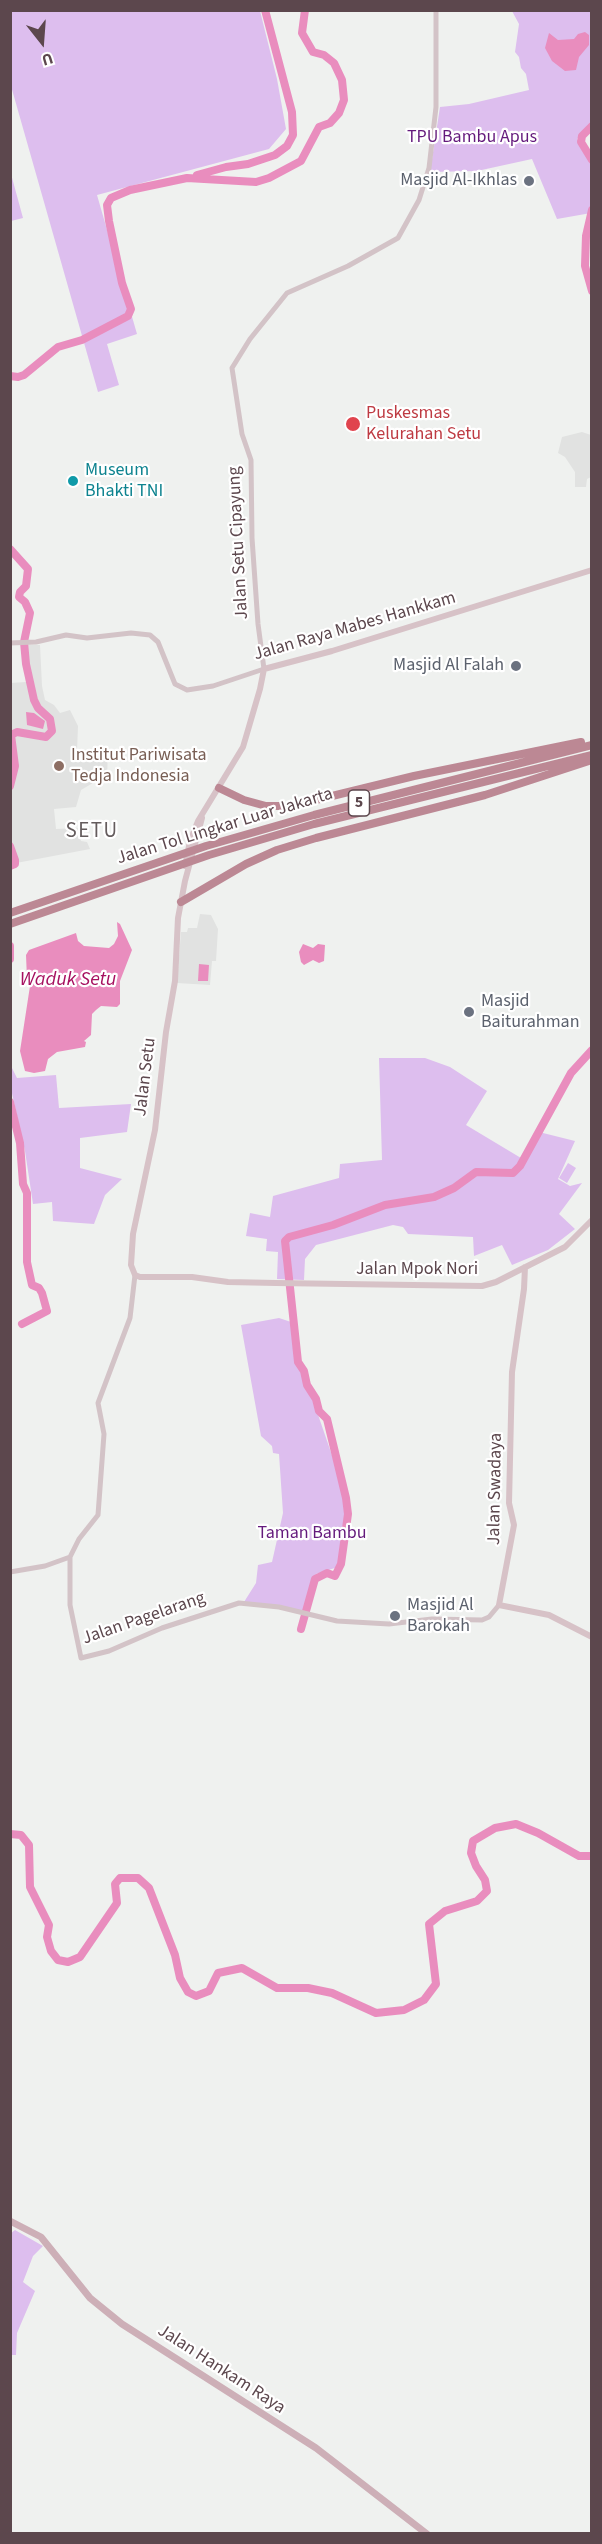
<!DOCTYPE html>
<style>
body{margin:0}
#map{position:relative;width:602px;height:2544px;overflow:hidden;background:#eff1ef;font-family:"Source Sans 3",sans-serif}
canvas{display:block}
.frame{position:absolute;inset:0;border:12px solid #5c474d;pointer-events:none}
.north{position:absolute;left:12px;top:12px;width:60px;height:60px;-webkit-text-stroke:4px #fff;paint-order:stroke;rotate:163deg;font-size:16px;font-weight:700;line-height:24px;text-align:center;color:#5c474d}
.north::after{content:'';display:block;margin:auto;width:21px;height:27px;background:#5c474d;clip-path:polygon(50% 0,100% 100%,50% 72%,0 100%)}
</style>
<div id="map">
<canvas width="602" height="2544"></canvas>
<div class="frame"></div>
<div class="north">U</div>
</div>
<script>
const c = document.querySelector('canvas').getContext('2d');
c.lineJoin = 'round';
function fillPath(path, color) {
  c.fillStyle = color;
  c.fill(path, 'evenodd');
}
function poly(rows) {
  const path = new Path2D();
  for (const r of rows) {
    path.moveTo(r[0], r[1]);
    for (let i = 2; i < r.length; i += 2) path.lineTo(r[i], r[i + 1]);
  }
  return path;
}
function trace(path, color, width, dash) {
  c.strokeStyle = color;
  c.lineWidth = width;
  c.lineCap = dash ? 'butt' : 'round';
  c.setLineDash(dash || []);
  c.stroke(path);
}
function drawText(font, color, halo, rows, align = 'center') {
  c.font = font + ' "Source Sans 3",sans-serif';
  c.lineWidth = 4.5;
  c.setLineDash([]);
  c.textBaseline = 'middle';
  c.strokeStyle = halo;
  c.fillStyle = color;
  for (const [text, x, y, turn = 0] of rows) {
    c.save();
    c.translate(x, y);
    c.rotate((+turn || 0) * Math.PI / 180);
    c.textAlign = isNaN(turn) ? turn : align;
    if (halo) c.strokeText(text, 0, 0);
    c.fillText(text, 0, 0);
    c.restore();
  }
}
fillPath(poly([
 [582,432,591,435,591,477,587,479,586,487,575,487,575,472,565,457,558,453,562,437],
 [22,645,40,645,42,686,45,700,54,705,60,713,70,710,78,726,77,751,108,747,107,781,98,780,81,790,76,807,54,809,56,829,78,828,81,841,87,842,90,849,11,864,10,683,26,682],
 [200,914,211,915,218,929,216,961,212,961,210,985,177,983,181,932,187,932,188,928,197,928]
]), '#e1e2e1');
fillPath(poly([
 [10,11,260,11,277,79,286,129,269,149,97,195,137,334,107,344,119,385,98,392,11,86],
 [512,11,591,11,591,124,577,139,591,157,591,213,557,219,532,159,477,171,430,172,440,107,469,104,529,90,526,74,521,68,519,57,515,52,519,24],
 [11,174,23,218,11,221,10,221],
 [379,1058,425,1058,450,1067,487,1091,466,1125,521,1158,539,1132,575,1141,558,1179,570,1186,582,1183,559,1214,575,1229,548,1250,512,1265,502,1245,474,1256,473,1237,408,1234,403,1227,393,1225,316,1245,305,1259,304,1280,277,1279,278,1252,266,1251,267,1239,246,1236,250,1213,270,1217,273,1196,339,1178,340,1164,382,1160],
 [11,1066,17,1078,56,1075,59,1108,131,1104,127,1132,80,1138,80,1168,122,1179,105,1195,94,1224,53,1221,52,1202,33,1204,25,1151,11,1089],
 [568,1163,576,1168,567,1183,559,1178],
 [279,1318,291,1322,292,1339,336,1467,348,1520,338,1567,316,1574,306,1613,244,1602,256,1583,258,1565,272,1562,283,1513,279,1454,273,1453,272,1446,261,1436,241,1325],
 [15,2230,43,2246,33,2256,23,2282,35,2291,17,2333,16,2355,11,2355,10,2234]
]), '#ddbeee');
fillPath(poly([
 [585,32,589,35,589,45,579,57,576,70,565,71,552,61,545,48,549,33,558,40,574,39,578,34],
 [26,712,34,713,45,721,43,729,27,725],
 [117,922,120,924,132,950,120,981,120,1004,117,1007,101,1006,96,1010,92,1014,91,1035,84,1041,86,1042,85,1047,57,1052,48,1059,45,1071,34,1073,25,1071,20,1051,30,986,27,979,26,955,29,950,76,933,78,941,84,946,109,948,114,944,118,936],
 [303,944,313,948,318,944,325,945,324,961,319,963,313,960,304,965,301,962,299,952],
 [199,964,209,965,208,981,198,981]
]), '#e98dbe');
trace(poly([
 [592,126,582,136,581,142,592,160],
 [197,175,226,167,248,164,275,155,287,146,293,135,292,112,265,10],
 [592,210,586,236,585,266,592,291],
 [10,376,18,377,24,375,58,347,82,340,128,316,131,309,122,283,109,221,107,205,111,198,130,190,187,178,256,182,269,178,301,161,319,127,330,123,339,113,344,100,342,80,334,63,324,55,313,52,302,33,305,10],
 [10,549,28,569,26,586,20,592,19,597,25,602,30,613,24,642,26,664,34,700,38,708,50,719,52,731,46,737,17,732,11,735,15,766,10,786],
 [10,846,15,860,15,864,10,866],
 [10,946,10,959],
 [10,1102,20,1143,23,1184,27,1193,27,1262,32,1285,39,1288,42,1293,47,1311,22,1324],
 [301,1629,315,1579,327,1573,335,1576,341,1564,348,1514,346,1498,327,1419,319,1411,316,1399,307,1385,304,1371,298,1362,285,1241,289,1237,333,1225,385,1205,434,1197,454,1188,476,1172,513,1173,520,1166,571,1073,592,1050],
 [10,1834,21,1835,29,1845,30,1887,49,1925,47,1937,51,1951,58,1960,68,1962,80,1957,117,1903,115,1884,120,1878,138,1878,149,1888,175,1955,180,1978,188,1992,196,1996,209,1991,218,1973,242,1968,277,1988,308,1988,332,1993,376,2013,404,2010,424,2000,436,1984,429,1924,445,1911,477,1901,487,1891,485,1880,476,1866,471,1853,473,1841,495,1828,516,1824,538,1833,579,1856,592,1856]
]), '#e98dbe', 8);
trace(poly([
 [10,643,36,642,66,635,87,638,131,633,150,635,158,642,175,684,187,690,213,686,264,669,258,624,252,538,251,460,242,434,232,368,250,339,287,293,348,266,398,238,419,200,429,168,436,107,436,10],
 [135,1275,130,1318,98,1403,104,1434,98,1515,79,1539,70,1557,70,1605,81,1658,109,1651,162,1628,239,1603,279,1607,337,1621,389,1624,432,1619,482,1620,489,1617,499,1605],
 [10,1572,45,1566,70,1557]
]), '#d3c3c7', 5);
trace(poly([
 [202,818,185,881,178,918,175,981,166,1032,155,1130,133,1234,131,1265,135,1275,140,1277,192,1277,228,1282,276,1283,482,1286,496,1282,565,1247,592,1220],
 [185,866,190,841,198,821,243,747,260,689,264,669,332,651,592,570],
 [525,1267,524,1289,512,1372,509,1503,514,1525,499,1605,549,1615,592,1637]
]), '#d7c2c7', 6);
trace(poly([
 [10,2221,41,2237,90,2298,122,2324,316,2448,427,2534]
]), '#cdafb7', 7);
trace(poly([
 [219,788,244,800,266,806,291,806,414,776,581,742],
 [181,902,246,864,277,850,316,838,485,795,592,760],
 [10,913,206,846,314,815,592,745],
 [10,924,209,855,314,824,592,755]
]), '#bc8894', 8);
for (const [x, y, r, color] of [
 [529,181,6,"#6b7280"],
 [353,424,8,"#e0444e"],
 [73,481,6,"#0f9aa8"],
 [516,666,6,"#6b7280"],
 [59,766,6,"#8d6e63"],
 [469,1012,6,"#6b7280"],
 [395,1616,6,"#6b7280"]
]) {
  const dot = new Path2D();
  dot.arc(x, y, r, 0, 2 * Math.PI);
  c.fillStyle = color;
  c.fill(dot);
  trace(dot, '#fff', 2);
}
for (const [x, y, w] of [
 [359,803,21]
]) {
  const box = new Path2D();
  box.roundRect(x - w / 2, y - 13, w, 26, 4.5);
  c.fillStyle = '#fff';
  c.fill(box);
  trace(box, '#5c474d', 1.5);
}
drawText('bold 16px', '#5c474d', null, [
 ["5",359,803]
]);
drawText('18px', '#641a7c', '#fff', [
 ["TPU Bambu Apus",472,138],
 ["Taman Bambu",312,1534]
]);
drawText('18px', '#5b616d', '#fff', [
 ["Masjid Al-Ikhlas",517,181],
 ["Masjid Al Falah",504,666],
 ["Masjid",481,1002,"left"],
 ["Baiturahman",481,1023,"left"],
 ["Masjid Al",407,1606,"left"],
 ["Barokah",407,1627,"left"]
], 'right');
drawText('18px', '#be3a42', '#fff', [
 ["Puskesmas",366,414],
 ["Kelurahan Setu",366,435]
], 'left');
drawText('18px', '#0d838f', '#fff', [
 ["Museum",85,471],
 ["Bhakti TNI",85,492]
], 'left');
drawText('18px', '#5c474d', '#fff', [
 ["Jalan Setu Cipayung",239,543,-93],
 ["Jalan Raya Mabes Hankkam",355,627,-16],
 ["Jalan Tol Lingkar Luar Jakarta",225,827,-17],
 ["Jalan Setu",146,1077,-83],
 ["Jalan Mpok Nori",417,1270],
 ["Jalan Swadaya",496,1489,-89],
 ["Jalan Pagelarang",144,1619,-19],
 ["Jalan Hankam Raya",221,2370,33]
]);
drawText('18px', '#785e54', '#fff', [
 ["Institut Pariwisata",71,756],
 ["Tedja Indonesia",71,777]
], 'left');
drawText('italic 20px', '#a61060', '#fff', [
 ["Waduk Setu",68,981]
]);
c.letterSpacing = '1.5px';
drawText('21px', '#645c5d', '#fff', [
 ["SETU",92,832]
]);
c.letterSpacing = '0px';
</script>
